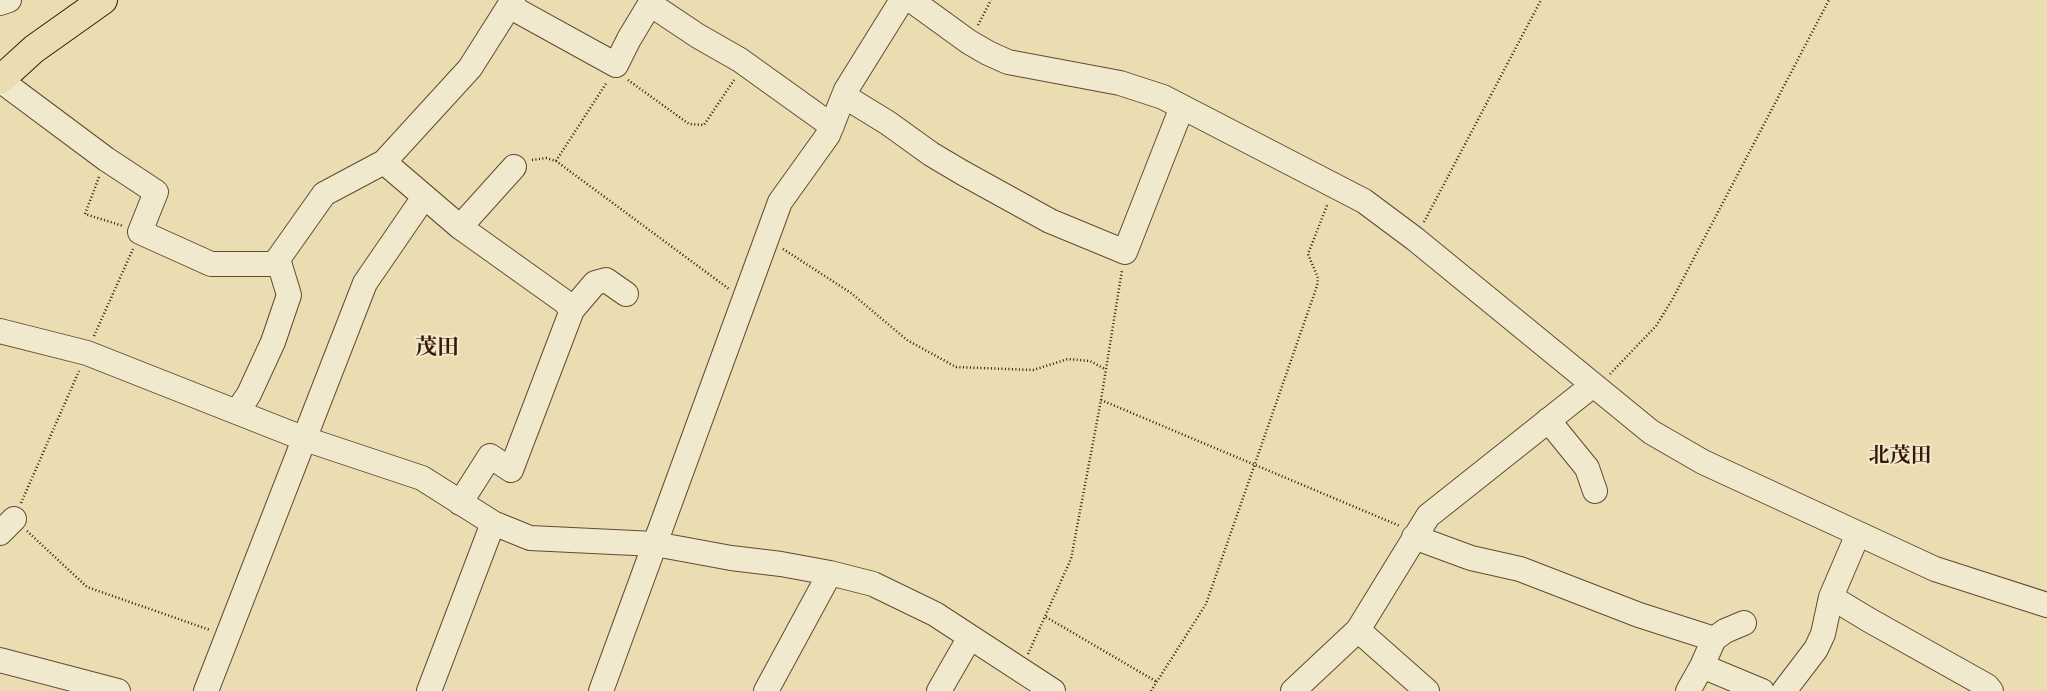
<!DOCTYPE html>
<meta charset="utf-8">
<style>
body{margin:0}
canvas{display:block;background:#eaddb2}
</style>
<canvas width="2047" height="691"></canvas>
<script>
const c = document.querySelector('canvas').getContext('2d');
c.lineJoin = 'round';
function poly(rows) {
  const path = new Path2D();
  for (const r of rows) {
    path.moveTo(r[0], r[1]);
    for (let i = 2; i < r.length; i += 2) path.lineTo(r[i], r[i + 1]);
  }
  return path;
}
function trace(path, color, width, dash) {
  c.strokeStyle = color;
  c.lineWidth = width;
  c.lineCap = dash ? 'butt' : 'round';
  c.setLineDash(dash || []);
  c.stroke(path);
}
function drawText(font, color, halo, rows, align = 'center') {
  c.font = font + ' "IM FELL English","Noto Serif JP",serif';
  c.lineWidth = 4;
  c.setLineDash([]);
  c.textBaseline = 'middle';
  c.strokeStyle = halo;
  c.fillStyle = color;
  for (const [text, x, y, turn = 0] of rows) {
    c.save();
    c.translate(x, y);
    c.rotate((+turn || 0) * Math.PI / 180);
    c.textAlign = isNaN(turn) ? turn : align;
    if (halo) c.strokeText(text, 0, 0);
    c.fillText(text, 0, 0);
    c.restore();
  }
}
const minor = poly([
 [911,0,969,42,988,53,1008,62,1120,83,1163,97,1364,201,1415,239,1651,432,1703,462,1935,569,2047,605],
 [0,3,9,0],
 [509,6,616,65,629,39,650,4,698,36,740,60,832,126],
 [0,80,106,159,156,192,140,232,211,264,279,264],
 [844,96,888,123,931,154,963,173,1050,221,1125,252,1182,107],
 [384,162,460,227,565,302,572,310,511,470,490,456,460,503],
 [460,227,514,167],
 [572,310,595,283,606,280,626,294],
 [0,331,87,353,305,439,422,478,493,523,530,538,655,544,731,558,781,564,830,573,873,584,935,614,1053,691],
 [237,412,249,394,273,342,289,295,278,259,324,194,384,162,470,68,513,0],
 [1548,420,1587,468,1595,491],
 [0,533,14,519],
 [1414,537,1471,558,1520,569,1639,615,1714,639,1702,666,1688,691],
 [1831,597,1869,620,1987,686,1991,691],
 [1358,630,1427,691],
 [1714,639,1725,631,1744,623],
 [0,660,118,691],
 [1702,666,1762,691],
 [206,691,365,283,424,197],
 [429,691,493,523],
 [601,691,780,202,828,135,846,90,902,0],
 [766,691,830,573],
 [939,691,970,637],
 [1293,691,1358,630,1428,516,1593,385],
 [1784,691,1816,649,1823,634,1831,597,1858,534]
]);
const major = poly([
 [0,80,34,49,103,0]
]);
trace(minor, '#654931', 26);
trace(major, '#391806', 30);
trace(poly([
 [978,25,991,0],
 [628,80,689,124,704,125,734,80],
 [532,160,546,158,556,161,729,289],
 [556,161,607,82],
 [99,177,85,214,123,226],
 [1424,222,1541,0],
 [783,249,851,293,907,340,956,367,1033,370,1068,359,1090,361,1105,369],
 [94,336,133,249],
 [1610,374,1656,326,1672,300,1829,0],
 [1101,400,1400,526],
 [21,503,79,371],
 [27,531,87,587,210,630],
 [1046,617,1157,682],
 [1028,654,1071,559,1101,400,1122,270],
 [1151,691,1206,604,1317,286,1318,278,1308,254,1328,203]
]), '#391806', 2.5, [1, 2.5]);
trace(minor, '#f1e9cd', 24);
trace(major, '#eaddb2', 28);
drawText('bold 21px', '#391806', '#f1e9cd', [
 ["北茂田",1900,458]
]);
drawText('bold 22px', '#391806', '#f1e9cd', [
 ["茂田",437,349]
]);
</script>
